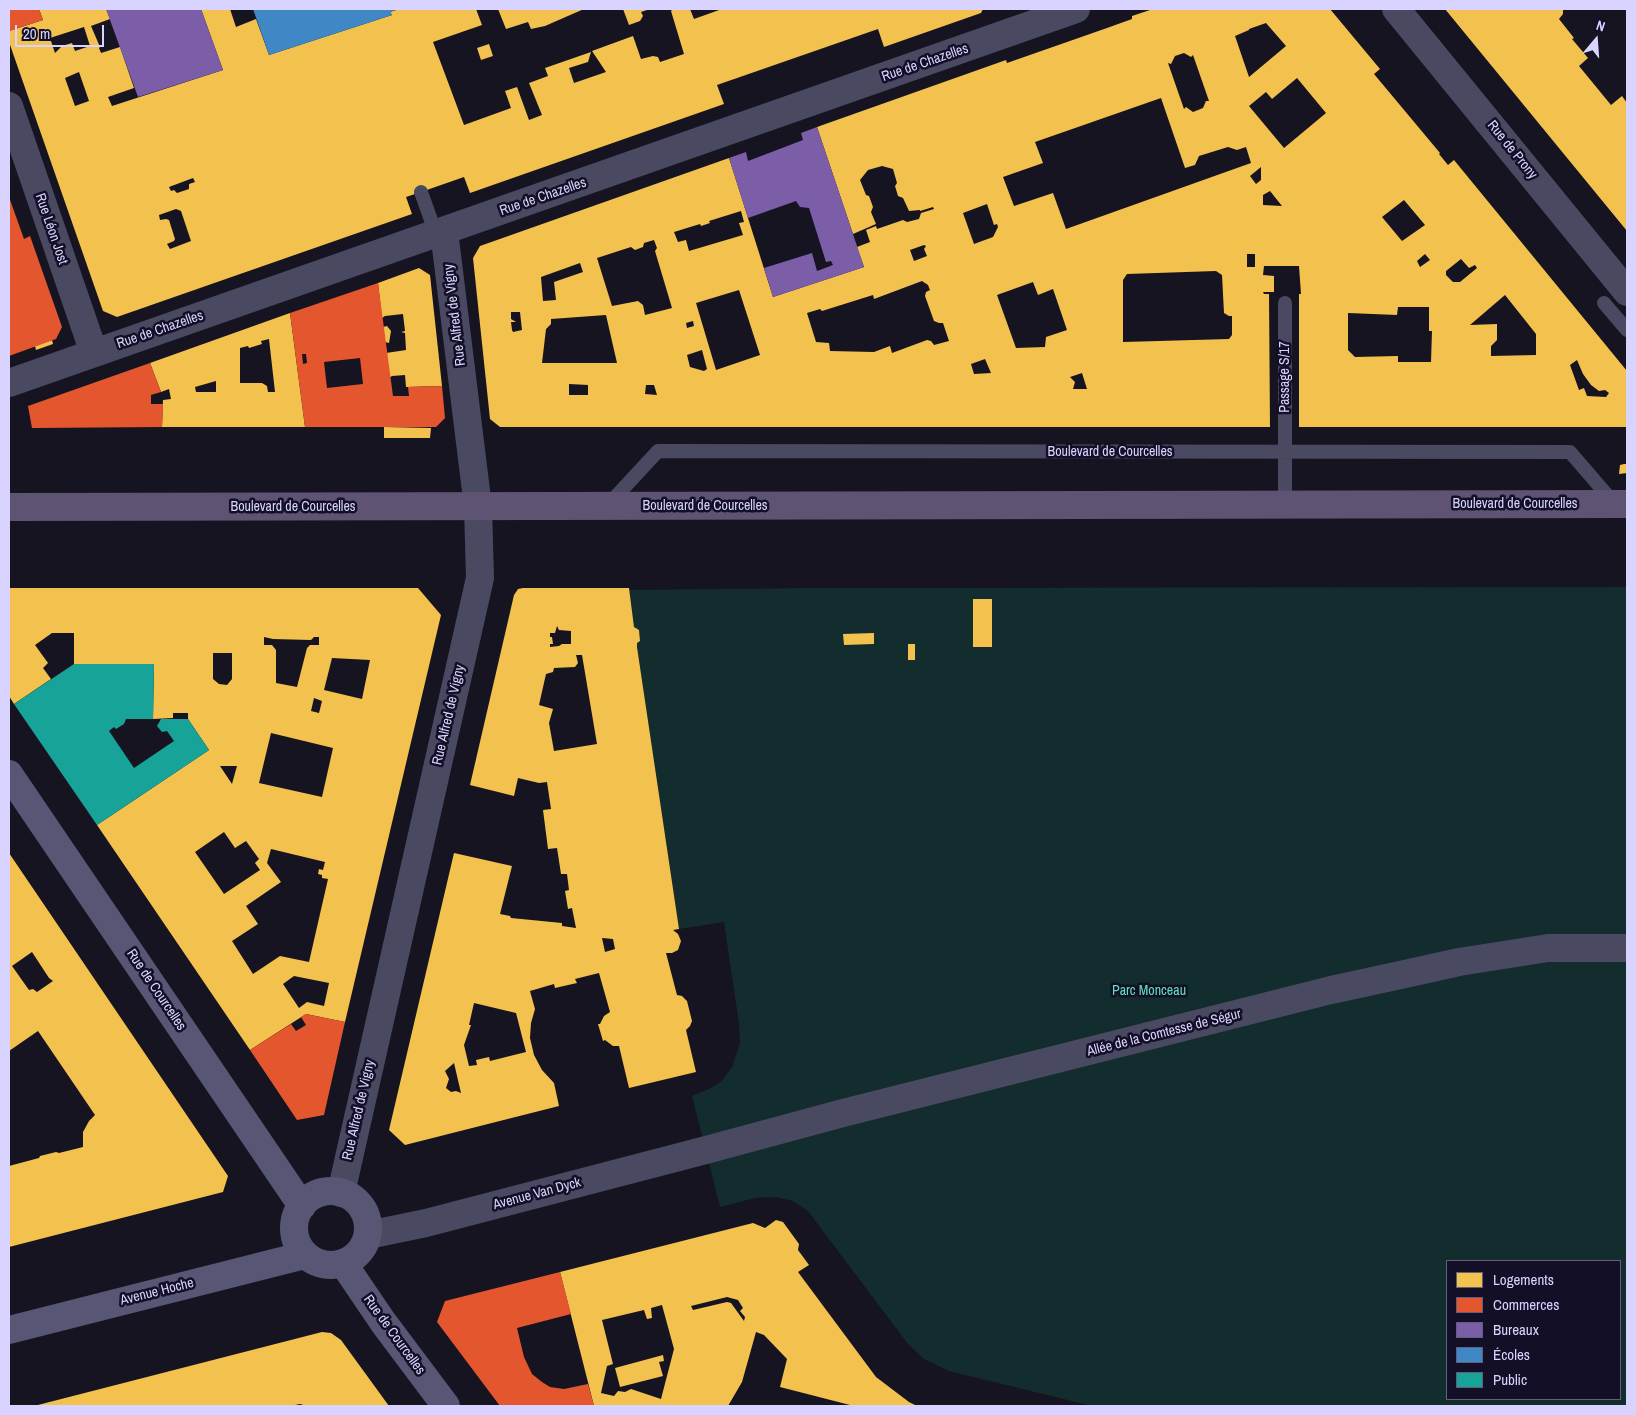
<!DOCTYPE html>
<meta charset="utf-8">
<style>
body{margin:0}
#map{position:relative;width:1636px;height:1415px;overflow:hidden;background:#161421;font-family:"Archivo Narrow",sans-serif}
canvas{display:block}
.frame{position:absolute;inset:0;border:10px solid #d9d4ff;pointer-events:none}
.legend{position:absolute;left:1446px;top:1260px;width:175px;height:140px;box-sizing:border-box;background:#130f26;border:1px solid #625e7d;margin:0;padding:6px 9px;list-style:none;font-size:15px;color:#d9d4ff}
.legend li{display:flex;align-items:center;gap:10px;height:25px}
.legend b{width:25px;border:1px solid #625e7d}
.north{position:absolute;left:1571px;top:15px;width:50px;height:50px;-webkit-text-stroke:4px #130f26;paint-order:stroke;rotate:18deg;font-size:14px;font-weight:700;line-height:20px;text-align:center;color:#d9d4ff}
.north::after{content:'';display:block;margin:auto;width:18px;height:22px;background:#d9d4ff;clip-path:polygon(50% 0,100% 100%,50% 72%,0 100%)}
.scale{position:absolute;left:15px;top:25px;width:89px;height:22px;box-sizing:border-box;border:2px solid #d9d4ff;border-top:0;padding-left:6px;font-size:15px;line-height:18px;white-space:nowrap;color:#d9d4ff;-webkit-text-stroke:4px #130f26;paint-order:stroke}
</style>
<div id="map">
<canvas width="1636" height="1415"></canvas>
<div class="frame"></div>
<ul class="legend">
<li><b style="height:14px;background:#f2c14e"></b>Logements</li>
<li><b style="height:14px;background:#e4572e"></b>Commerces</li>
<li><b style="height:14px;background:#7b5ea7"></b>Bureaux</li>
<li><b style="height:14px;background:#3f88c5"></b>Écoles</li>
<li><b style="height:14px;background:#17a398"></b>Public</li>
</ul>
<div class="north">N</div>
<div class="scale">20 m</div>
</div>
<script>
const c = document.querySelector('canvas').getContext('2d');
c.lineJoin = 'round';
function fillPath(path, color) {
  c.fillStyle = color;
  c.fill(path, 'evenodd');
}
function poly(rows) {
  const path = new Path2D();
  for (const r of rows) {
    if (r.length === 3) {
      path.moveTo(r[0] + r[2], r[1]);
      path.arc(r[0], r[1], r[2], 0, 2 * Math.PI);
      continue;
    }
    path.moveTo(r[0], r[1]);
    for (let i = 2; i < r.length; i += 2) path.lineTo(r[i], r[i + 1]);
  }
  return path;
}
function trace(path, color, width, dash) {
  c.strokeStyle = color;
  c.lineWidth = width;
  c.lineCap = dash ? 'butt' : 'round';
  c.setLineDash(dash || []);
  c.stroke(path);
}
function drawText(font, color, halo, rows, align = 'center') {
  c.font = font + ' "Archivo Narrow",sans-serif';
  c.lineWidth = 5;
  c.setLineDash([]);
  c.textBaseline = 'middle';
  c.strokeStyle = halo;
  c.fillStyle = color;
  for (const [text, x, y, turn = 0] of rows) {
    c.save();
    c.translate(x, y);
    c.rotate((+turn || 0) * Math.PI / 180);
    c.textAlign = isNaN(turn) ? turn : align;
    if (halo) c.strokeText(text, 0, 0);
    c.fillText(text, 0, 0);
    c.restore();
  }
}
fillPath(poly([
 [1627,587,1627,1406,1092,1406,949,1371,924,1359,908,1344,808,1211,793,1201,777,1197,755,1198,720,1207,692,1096,709,1089,722,1081,732,1067,740,1043,739,1024,724,922,679,929,637,647,637,643,640,640,639,630,634,627,629,590,816,588],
 [1447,1261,1620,1261,1620,1399,1447,1399]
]), '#132c2d');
fillPath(poly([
 [39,9,106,9,110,19,91,26,100,47,99,48,101,53,120,47,134,88,108,97,112,106,223,70,201,9,230,9,236,27,256,19,269,55,392,15,390,12,399,9,476,9,482,25,433,42,464,125,511,108,505,91,517,87,529,120,542,115,529,83,548,76,545,68,591,52,588,62,569,68,574,83,606,72,592,51,633,36,641,59,653,56,658,57,660,62,684,54,671,11,673,9,690,9,694,19,722,9,983,9,981,13,884,47,878,29,717,85,724,104,470,193,464,177,421,192,406,197,412,214,117,317,103,311,9,42,9,31,43,20],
 [84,27,90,46,75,51,72,43,62,46,55,53,50,38],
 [79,72,89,101,75,106,65,78],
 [193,178,195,182,189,184,189,189,177,193,174,190,171,191,169,187],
 [176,209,181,211,191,241,170,249,167,244,174,241,175,239,169,220,166,219,160,220,159,215],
 [498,9,584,9,545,26,531,29,528,22,506,29],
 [623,9,650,9,641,12,643,16,640,21,629,25],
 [1153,9,1330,9,1380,69,1374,74,1440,153,1439,154,1448,165,1454,160,1627,371,1627,427,1299,427,1299,294,1301,294,1299,266,1264,266,1263,275,1274,276,1274,292,1263,292,1264,294,1269,294,1270,427,500,427,490,419,473,258,480,246,729,158,773,297,864,267,857,247,870,242,866,230,876,226,877,229,903,220,907,222,919,219,921,213,934,209,933,207,920,211,920,210,909,211,903,198,898,196,895,186,897,183,893,169,882,166,868,170,860,180,866,195,869,196,873,207,871,212,876,224,853,234,817,127,1006,60,1007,63,1107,28,1132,19,1132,16],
 [1266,23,1286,46,1249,77,1235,36,1249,30,1249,29],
 [1184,53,1191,57,1193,55,1209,101,1206,101,1203,108,1193,112,1186,107,1184,109,1168,63,1171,64,1175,56],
 [1297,78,1326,113,1284,148,1249,106,1266,92,1272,99],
 [1161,98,1185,168,1195,165,1199,156,1228,147,1237,150,1246,147,1251,163,1066,229,1053,193,1014,206,1003,177,1043,163,1035,142],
 [1261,167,1261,180,1256,184,1250,176],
 [1270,191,1282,206,1263,205,1263,195],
 [1404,200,1425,225,1402,241,1382,217],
 [987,204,994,225,997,224,998,227,993,237,974,244,963,213],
 [741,211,744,222,739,223,743,235,689,251,686,240,678,242,674,232,700,224,701,226,710,223,709,221],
 [654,240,657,248,655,251,672,308,645,315,643,305,638,301,612,306,597,258,631,247,635,250,643,247,644,243],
 [924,245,926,246,924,249,927,256,914,261,910,250],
 [1247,254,1255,254,1255,267,1247,267],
 [1425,254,1430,260,1420,267,1417,261],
 [1461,259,1469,268,1475,265,1477,268,1460,282,1453,282,1446,275,1446,271],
 [580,263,583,272,554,282,556,300,543,301,541,277],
 [1216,271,1222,275,1224,313,1229,316,1232,316,1232,335,1229,339,1123,342,1123,280,1127,274],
 [922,281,928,285,930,290,926,292,925,296,934,321,939,323,943,323,949,341,934,345,931,341,927,340,892,353,890,346,874,352,830,351,829,343,816,342,807,313,820,309,822,311,873,295,874,299],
 [1033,282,1038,295,1053,289,1067,330,1046,337,1045,347,1016,348,997,295],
 [739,290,760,355,716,370,696,303],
 [1505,295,1536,334,1536,355,1491,356,1491,346,1497,340,1497,324,1470,325],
 [1398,307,1429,307,1429,331,1432,331,1431,362,1398,362,1398,356,1355,357,1348,350,1348,313,1397,315],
 [511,312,520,312,522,330,513,332,512,330,511,322,516,322,511,319],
 [606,315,617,363,542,363,546,329,551,324,551,319],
 [693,321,694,326,687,328,686,323],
 [702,350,707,369,704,371,690,367,687,355],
 [985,359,991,373,974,374,971,364],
 [1577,360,1583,374,1591,385,1599,391,1605,390,1609,393,1606,397,1587,396,1584,388,1579,390,1570,365],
 [1082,373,1087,389,1073,389,1075,382,1070,377],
 [569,384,588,385,588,395,569,395],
 [646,385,654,385,657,395,645,394],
 [1445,9,1563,9,1563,14,1559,19,1574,38,1572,39,1588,58,1579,66,1611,105,1622,96,1627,103,1627,231],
 [489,44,493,56,481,60,477,48],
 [419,268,430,275,442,386,406,387,405,375,392,376,389,378,386,353,406,350,405,333,401,332,405,331,403,314,385,316,382,318,378,283],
 [290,313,305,427,162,427,163,400,171,399,169,389,161,392,150,363],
 [269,339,275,392,268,392,267,386,262,383,240,383,240,348,248,346,249,348,262,344,261,341],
 [216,381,216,392,196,392,195,387],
 [387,326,391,331,389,343,385,342,383,327],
 [52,340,53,344,36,350,35,346],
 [384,427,431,428,430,438,384,438],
 [1624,464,1627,464,1627,473,1619,474,1620,465],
 [9,588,418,588,441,615,345,1022,306,1014,250,1050,97,825,209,750,188,719,188,713,173,713,173,718,153,719,154,664,74,664,74,633,52,633,35,645,48,663,43,668,51,679,14,704,9,696],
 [264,637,273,639,311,640,314,637,319,637,319,645,310,645,307,648,297,687,276,683,276,650,272,645,264,645],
 [213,653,232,653,232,679,227,685,219,684,213,679],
 [332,658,370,660,362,699,324,690],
 [314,698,322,701,319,713,311,711],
 [271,733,333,748,322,797,259,783],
 [220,766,237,766,232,784],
 [224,832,235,848,246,841,259,859,255,863,260,870,224,894,195,852],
 [271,849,325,862,323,870,319,869,318,874,322,875,322,878,328,879,309,962,280,956,253,974,232,941,258,924,246,906,281,882,267,863],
 [294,976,329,983,324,1006,307,1002,299,1008,283,984],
 [523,588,629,588,634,627,639,630,640,641,637,643,637,647,679,929,673,930,678,934,681,941,678,950,672,953,666,953,677,995,682,996,687,1001,692,1021,690,1026,686,1030,696,1072,629,1088,619,1046,613,1046,605,1040,603,1041,598,1024,600,1024,604,1016,610,1012,599,973,575,979,577,983,555,988,554,984,530,991,535,1009,531,1023,530,1038,534,1055,542,1070,554,1083,559,1106,405,1145,389,1130,454,853,512,866,500,914,510,916,511,918,562,923,562,926,576,928,572,908,568,909,565,891,569,890,567,874,561,874,557,848,548,849,543,810,551,809,547,782,539,783,518,778,514,796,470,785,514,595,518,589],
 [557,626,559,630,571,631,571,644,562,644,559,646,550,647,550,644,553,644,552,637,550,637,550,633,555,633],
 [576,655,582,655,597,744,554,751,549,723,553,709,539,705,546,674,553,672,554,668,575,667,578,663],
 [602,938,613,939,615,949,605,952],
 [474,1003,516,1013,526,1052,490,1061,489,1057,476,1060,477,1065,469,1066,464,1045,471,1025,469,1025],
 [454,1063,461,1093,456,1091,451,1092,446,1088,449,1079,445,1071],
 [973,599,992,599,992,647,973,647],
 [874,633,874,644,844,645,843,634],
 [908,644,915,644,915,660,908,660],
 [9,853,228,1176,223,1192,9,1247,9,1166,39,1158,40,1156,56,1152,59,1153,83,1147,83,1132,89,1121,95,1115,38,1031,9,1051],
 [32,952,49,978,53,981,37,992,33,989,29,990,12,966],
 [776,1220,783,1222,799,1244,798,1250,809,1265,798,1272,876,1377,909,1402,917,1406,850,1406,850,1405,780,1387,787,1359,764,1335,756,1332,742,1382,728,1406,594,1406,560,1272,753,1223,765,1228],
 [727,1297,738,1300,743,1308,740,1311,745,1317,744,1321,731,1303,727,1302,693,1310,691,1306],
 [662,1305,674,1349,661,1399,631,1389,625,1392,618,1391,614,1396,601,1393,607,1366,613,1364,602,1320,644,1310,647,1319,652,1318,651,1308],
 [322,1332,331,1333,341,1340,389,1406,307,1406,300,1404,290,1406,34,1406],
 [663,1355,664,1361,659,1362,663,1376,620,1387,615,1368]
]), '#f2c14e');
fillPath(poly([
 [9,9,39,9,43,20,9,31],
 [9,197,24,239,30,236,62,327,56,339,9,356],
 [378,283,393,396,409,396,408,387,442,386,445,418,436,427,305,427,290,313],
 [302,354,306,354,307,363,303,364],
 [360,358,363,384,327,388,324,362],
 [150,363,161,392,151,395,151,404,163,404,162,427,32,428,28,406],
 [306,1014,345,1022,324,1115,297,1120,250,1050,291,1024,296,1031,306,1025,301,1017],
 [560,1272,571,1314,517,1328,524,1357,532,1374,542,1382,550,1387,564,1389,588,1384,594,1406,500,1406,437,1322,445,1301]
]), '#e4572e');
fillPath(poly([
 [106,9,201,9,223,70,138,97],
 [817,127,864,267,773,297,764,268,812,253,817,271,833,265,831,261,826,262,809,208,800,207,796,201,748,218,729,158,746,152,748,161,803,140,801,133]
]), '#7b5ea7');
fillPath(poly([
 [253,9,398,9,390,12,392,15,269,55]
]), '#3f88c5');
fillPath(poly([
 [74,664,154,664,153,719,126,719,124,724,116,729,114,727,109,731,134,768,174,741,167,731,162,732,157,726,161,719,188,719,209,750,97,825,14,704]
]), '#17a398');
trace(poly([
 [421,192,436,234],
 [1285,303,1285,505],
 [1604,303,1627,330],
 [607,506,658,451,1570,452,1614,503]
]), '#4a4962', 14);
trace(poly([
 [1396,9,1627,292],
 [9,106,94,353],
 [9,383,1076,9],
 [341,1193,480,578,478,507,444,231],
 [368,1235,426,1223,706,1150,843,1113,1331,990,1405,974,1459,962,1548,948,1627,948]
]), '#4a4962', 28);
trace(poly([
 [9,774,302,1206],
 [331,1228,37],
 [343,1263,383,1322,446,1406],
 [9,1330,305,1255]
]), '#575674', 28);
trace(poly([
 [9,507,1627,504]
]), '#5e5373', 28);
drawText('14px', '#d9d4ff', '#130f26', [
 ["Rue de Chazelles",925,63,-19],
 ["Rue de Prony",1512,150,51],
 ["Rue de Chazelles",543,197,-19],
 ["Rue Léon Jost",51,229,71],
 ["Rue Alfred de Vigny",455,315,-97],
 ["Rue de Chazelles",160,330,-19],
 ["Passage S/17",1285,377,-90],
 ["Boulevard de Courcelles",1110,452],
 ["Boulevard de Courcelles",1515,504],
 ["Boulevard de Courcelles",705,506],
 ["Boulevard de Courcelles",293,507],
 ["Rue Alfred de Vigny",449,715,-77],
 ["Rue de Courcelles",156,990,56],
 ["Allée de la Comtesse de Ségur",1164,1033,-14],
 ["Rue Alfred de Vigny",359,1110,-77],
 ["Avenue Van Dyck",537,1194,-15],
 ["Avenue Hoche",157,1292,-14],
 ["Rue de Courcelles",394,1335,54]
]);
drawText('14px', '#5fe0c0', '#130f26', [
 ["Parc Monceau",1149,991]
]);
</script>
